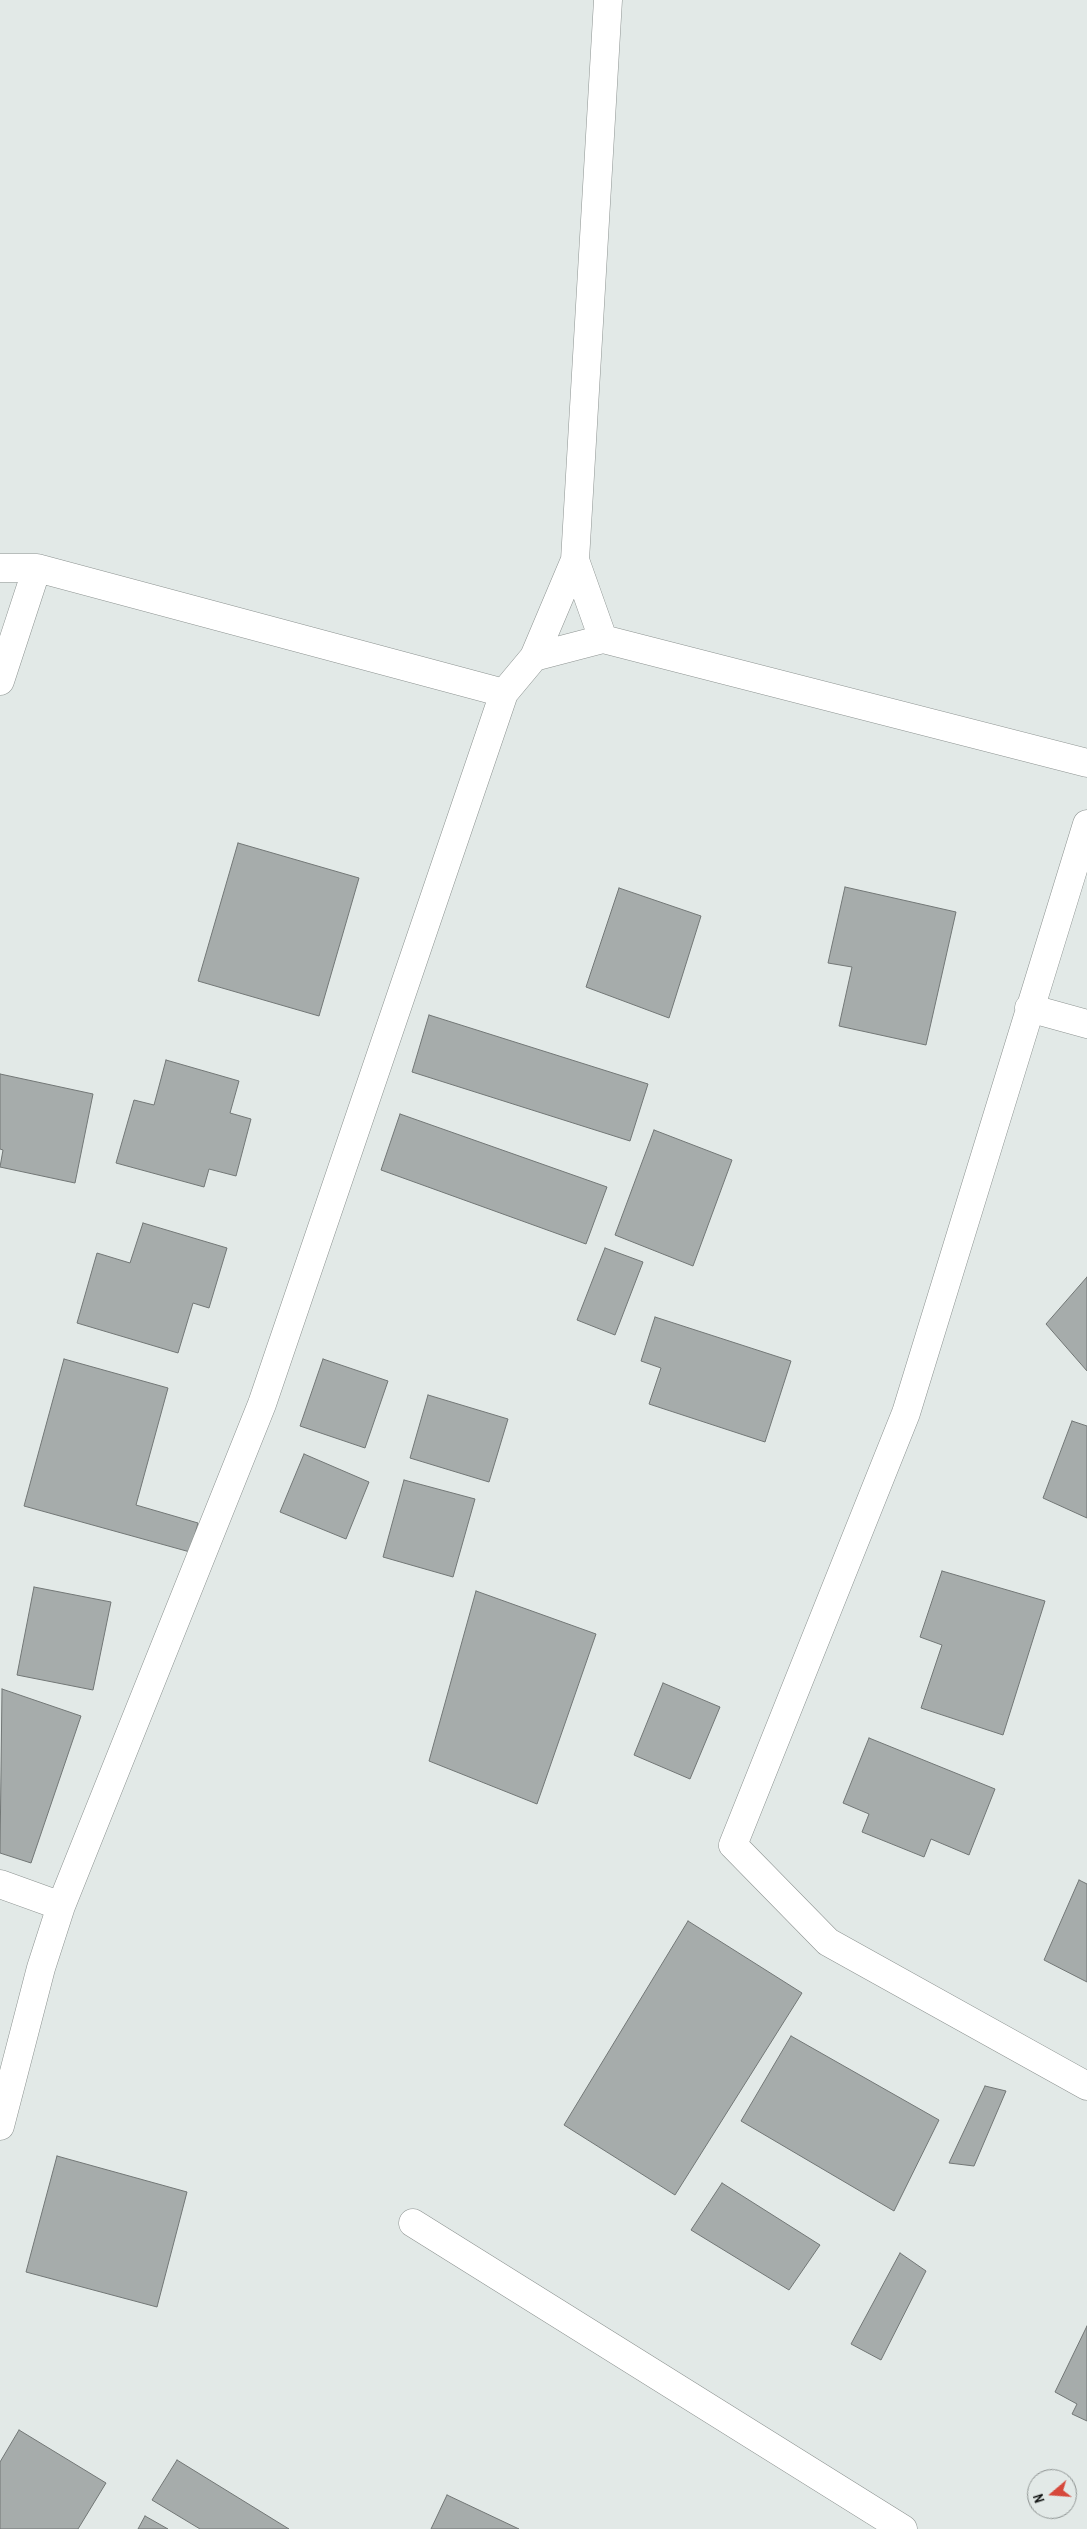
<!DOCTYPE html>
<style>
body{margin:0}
#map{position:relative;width:1087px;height:2529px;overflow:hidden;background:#e2e9e7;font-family:"Archivo Narrow",sans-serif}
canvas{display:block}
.north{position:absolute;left:1027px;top:2469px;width:50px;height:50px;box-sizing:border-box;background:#e2e9e7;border:1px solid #8e9392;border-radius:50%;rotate:252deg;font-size:14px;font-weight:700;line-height:20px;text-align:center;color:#111312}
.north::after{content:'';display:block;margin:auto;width:18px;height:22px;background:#d6483b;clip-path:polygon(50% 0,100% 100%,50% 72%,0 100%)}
</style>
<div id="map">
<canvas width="1087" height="2529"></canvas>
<div class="north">N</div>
</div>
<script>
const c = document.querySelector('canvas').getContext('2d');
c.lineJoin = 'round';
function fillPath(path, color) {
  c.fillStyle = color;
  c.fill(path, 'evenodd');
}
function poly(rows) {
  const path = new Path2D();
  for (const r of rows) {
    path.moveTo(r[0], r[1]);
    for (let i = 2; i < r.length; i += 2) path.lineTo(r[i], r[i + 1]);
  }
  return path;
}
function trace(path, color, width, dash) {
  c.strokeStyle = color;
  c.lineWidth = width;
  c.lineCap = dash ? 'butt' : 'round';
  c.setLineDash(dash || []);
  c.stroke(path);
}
const building = poly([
 [238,843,359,878,319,1016,198,981,238,843],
 [845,887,956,912,926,1045,839,1026,852,967,828,963,845,887],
 [619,888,701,916,669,1018,586,987,619,888],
 [429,1015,648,1084,630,1141,412,1072,429,1015],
 [166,1060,239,1081,230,1113,251,1119,236,1176,209,1169,204,1187,116,1163,134,1100,154,1105,166,1060],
 [0,1074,93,1094,75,1183,0,1167,3,1150,0,1149,0,1074],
 [400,1114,607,1187,586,1244,381,1170,400,1114],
 [654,1130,732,1160,693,1266,615,1235,654,1130],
 [143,1223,227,1248,209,1308,193,1303,178,1353,77,1323,97,1253,130,1263,143,1223],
 [605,1248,643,1262,615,1335,577,1320,605,1248],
 [1087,1277,1087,1371,1046,1324,1087,1277],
 [655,1317,791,1361,765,1442,649,1404,661,1368,641,1361,655,1317],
 [64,1359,168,1388,136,1505,198,1523,190,1552,24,1506,64,1359],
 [323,1359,388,1381,365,1448,300,1426,323,1359],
 [428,1395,508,1419,489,1482,410,1458,428,1395],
 [1072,1421,1087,1426,1087,1518,1043,1498,1072,1421],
 [304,1454,369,1482,346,1539,280,1512,304,1454],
 [404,1480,475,1499,453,1577,383,1557,404,1480],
 [942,1571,1045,1601,1003,1735,921,1708,942,1645,920,1637,942,1571],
 [34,1587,111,1602,93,1690,17,1675,34,1587],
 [476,1591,596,1634,537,1804,429,1761,476,1591],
 [663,1683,720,1707,690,1779,634,1755,663,1683],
 [2,1689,81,1716,31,1863,0,1853,2,1689],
 [869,1738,995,1789,969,1855,931,1839,924,1857,862,1832,869,1814,843,1803,869,1738],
 [1079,1880,1087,1884,1087,1982,1044,1960,1079,1880],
 [688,1921,802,1993,675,2195,564,2125,688,1921],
 [791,2036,939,2120,894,2211,741,2121,791,2036],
 [985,2086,1006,2091,974,2166,949,2163,985,2086],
 [57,2156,187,2192,157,2307,26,2272,57,2156],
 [722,2183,820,2245,789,2290,691,2230,722,2183],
 [900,2253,926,2271,881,2360,851,2344,900,2253],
 [1087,2326,1087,2421,1072,2414,1077,2404,1055,2392,1087,2326],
 [19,2430,106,2483,78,2529,0,2529,0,2462,19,2430],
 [177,2460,289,2529,200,2529,152,2500,177,2460],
 [447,2495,519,2529,431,2529,447,2495],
 [145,2516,168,2529,138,2529,145,2516]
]);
fillPath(building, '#a6acab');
trace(building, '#727776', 1);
const street = poly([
 [575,560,603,639],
 [0,568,37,568,504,693,534,657,603,639,1087,763],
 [534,657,575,560,608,0],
 [0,681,37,568],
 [1087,824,906,1413,733,1845,828,1942,1087,2086],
 [1029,1008,1087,1024],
 [0,1884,61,1906],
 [0,2126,41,1968,61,1906,262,1404,504,693],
 [413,2223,903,2529]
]);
trace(street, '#8d9391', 29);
trace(street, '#fff', 28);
</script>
